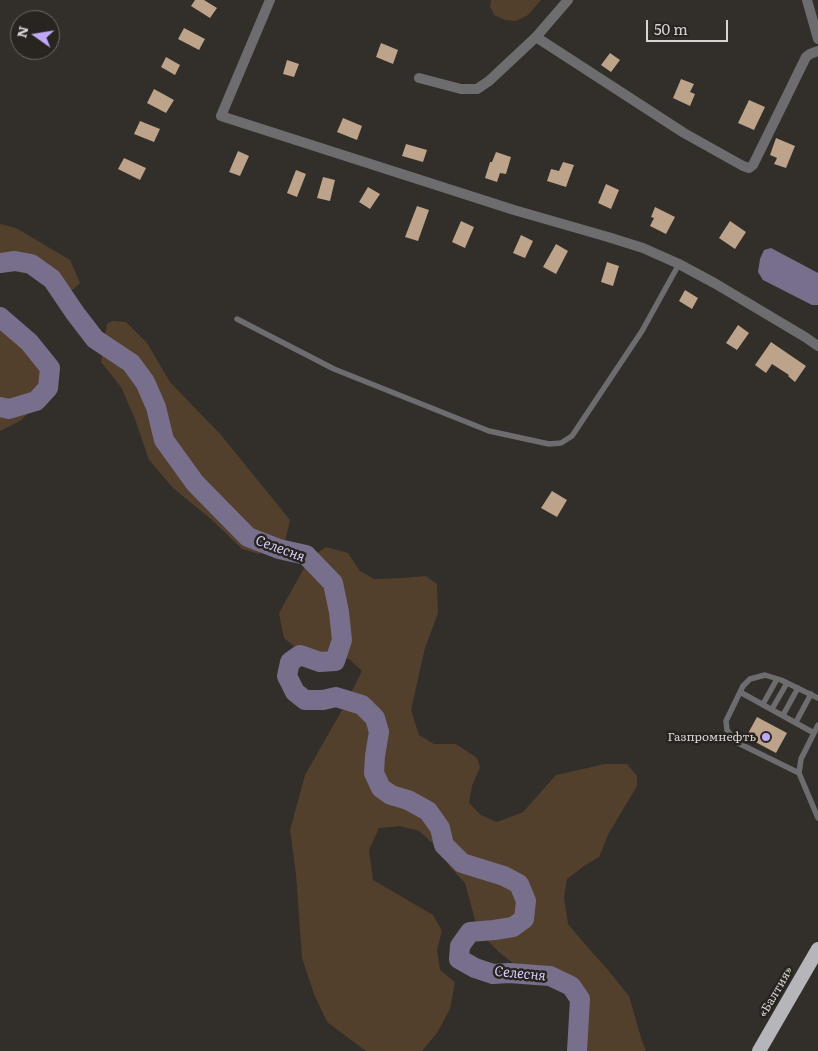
<!DOCTYPE html>
<meta charset="utf-8">
<style>
body{margin:0}
#map{position:relative;width:818px;height:1051px;overflow:hidden;background:#322e2a;font-family:Literata,serif}
canvas{display:block}
.north{position:absolute;left:10px;top:10px;width:50px;height:50px;box-sizing:border-box;background:#282420;border:1px solid #6e6a67;border-radius:50%;rotate:283deg;font-size:14px;font-weight:700;line-height:20px;text-align:center;color:#d6d3d1}
.north::after{content:'';display:block;margin:auto;width:18px;height:22px;background:#bfa8f4;clip-path:polygon(50% 0,100% 100%,50% 72%,0 100%)}
.scale{position:absolute;left:646px;top:20px;width:82px;height:22px;box-sizing:border-box;border:2px solid #d6d3d1;border-top:0;padding-left:6px;font-size:15px;line-height:18px;white-space:nowrap;color:#d6d3d1;-webkit-text-stroke:4px #282420;paint-order:stroke}
</style>
<div id="map">
<canvas width="818" height="1051"></canvas>
<div class="north">N</div>
<div class="scale">50 m</div>
</div>
<script>
const c = document.querySelector('canvas').getContext('2d');
c.lineJoin = 'round';
function fillPath(path, color) {
  c.fillStyle = color;
  c.fill(path, 'evenodd');
}
function poly(rows) {
  const path = new Path2D();
  for (const r of rows) {
    path.moveTo(r[0], r[1]);
    for (let i = 2; i < r.length; i += 2) path.lineTo(r[i], r[i + 1]);
  }
  return path;
}
function trace(path, color, width, dash) {
  c.strokeStyle = color;
  c.lineWidth = width;
  c.lineCap = dash ? 'butt' : 'round';
  c.setLineDash(dash || []);
  c.stroke(path);
}
function drawText(font, color, halo, rows, align = 'center') {
  c.font = font + ' Literata,serif';
  c.lineWidth = 5;
  c.setLineDash([]);
  c.textBaseline = 'middle';
  c.strokeStyle = halo;
  c.fillStyle = color;
  for (const [text, x, y, turn = 0] of rows) {
    c.save();
    c.translate(x, y);
    c.rotate((+turn || 0) * Math.PI / 180);
    c.textAlign = isNaN(turn) ? turn : align;
    if (halo) c.strokeText(text, 0, 0);
    c.fillText(text, 0, 0);
    c.restore();
  }
}
fillPath(poly([
 [491,0,541,0,528,15,516,21,505,20,494,15,490,6],
 [0,224,16,228,70,260,80,283,68,294,52,279,31,264,15,261,0,263],
 [0,317,29,342,50,368,48,388,33,409,20,421,0,431],
 [112,321,126,322,147,343,170,382,221,435,290,520,285,541,259,554,242,549,212,520,173,488,149,460,135,419,121,387,101,362,107,324],
 [326,547,348,553,360,571,374,579,402,578,426,576,437,584,438,613,425,648,411,710,419,735,434,744,456,744,477,758,480,767,472,786,469,803,481,815,497,822,523,812,556,775,605,764,627,764,637,776,637,786,609,833,599,857,584,866,567,879,564,897,568,924,590,950,608,970,629,996,642,1041,646,1051,583,1051,586,995,579,983,564,972,514,964,499,952,478,931,465,883,450,867,440,850,419,831,400,826,379,828,369,850,373,880,433,915,442,931,437,950,440,970,455,982,450,1009,437,1033,422,1051,366,1051,327,1022,314,994,302,958,296,874,290,830,305,775,346,703,362,671,349,659,303,654,284,638,279,613,309,559]
]), '#52402c');
fillPath(poly([
 [771,248,818,273,818,305,812,305,763,280,758,272,760,259,764,250]
]), '#786f8d');
trace(poly([
 [0,263,15,261,31,264,52,279,75,313,95,339,131,363,145,382,156,407,164,440,195,483,248,537,279,549,306,555,333,583,339,612,342,640,335,661,320,662,300,655,290,662,287,676,295,692,305,700,323,700,336,697,362,705,375,718,379,732,375,756,374,773,381,788,391,795,408,800,428,811,440,828,444,845,462,863,504,876,519,884,526,901,524,919,513,927,494,930,470,932,460,946,459,959,475,968,493,974,509,973,550,976,571,986,580,999,577,1051],
 [0,317,29,342,50,368,48,388,36,401,9,409,0,407]
]), '#786f8d', 20);
fillPath(poly([
 [195,0,204,0,217,8,210,18,191,6],
 [184,28,205,39,199,50,178,39],
 [381,43,398,50,393,64,376,57],
 [610,53,620,60,611,72,601,65],
 [166,57,180,65,175,75,161,67],
 [287,60,299,64,294,77,283,74],
 [681,79,694,84,690,92,695,94,690,106,673,98],
 [154,89,174,100,166,113,147,103],
 [749,100,765,107,754,130,738,123],
 [343,118,362,126,357,140,337,132],
 [140,121,160,129,154,142,134,134],
 [776,138,795,146,786,168,774,164,777,158,770,155],
 [406,144,427,150,423,162,402,156],
 [238,151,249,156,240,176,229,172],
 [496,152,511,157,506,174,500,173,497,182,485,178,490,162,492,162],
 [124,158,146,168,140,180,118,169],
 [563,162,574,165,566,187,547,181,551,169,559,171],
 [296,170,306,174,297,197,287,193],
 [323,177,335,180,330,201,317,198],
 [606,184,619,190,611,209,598,203],
 [368,187,380,194,370,209,359,202],
 [417,206,429,210,418,241,405,237],
 [655,207,675,217,666,234,650,226,654,218,651,217],
 [461,221,474,227,465,248,452,242],
 [730,221,746,232,735,249,719,238],
 [521,235,533,241,525,258,513,253],
 [556,244,568,251,556,274,543,267],
 [607,262,619,266,613,286,601,282],
 [685,290,698,298,692,309,679,301],
 [738,325,749,333,737,350,726,343],
 [771,342,806,366,795,382,788,376,789,375,772,364,766,373,755,365],
 [552,491,567,500,557,517,541,508],
 [757,717,787,733,776,753,746,737]
]), '#bca389');
trace(poly([
 [237,319,334,369,489,431,549,444,561,443,572,436,642,331,679,264],
 [740,692,814,733],
 [763,704,777,679],
 [772,709,787,683],
 [783,715,798,688],
 [796,722,811,694],
 [818,725,801,759,799,773,818,818],
 [799,773,736,742,727,730,726,721,743,686,750,679,765,675,781,680,818,698]
]), '#6d6c6f', 5.5);
trace(poly([
 [270,0,221,116,514,210,608,237,643,248,679,264,716,284,805,337,818,346],
 [807,0,818,39],
 [536,37,684,133,743,166,749,168,753,165,806,57,810,54,818,51],
 [419,78,461,89,477,89,489,81,536,37,568,0]
]), '#6d6c6f', 10);
trace(poly([
 [759,1051,818,949]
]), '#b6b5ba', 14);
for (const [x, y, r, color] of [
 [766,737,5,"#bfa8f4"]
]) {
  const dot = new Path2D();
  dot.arc(x, y, r, 0, 2 * Math.PI);
  c.fillStyle = color;
  c.fill(dot);
  trace(dot, '#282420', 2);
}
drawText('12px', '#d6d3d1', '#282420', [
 ["Газпромнефть",756,737]
], 'right');
drawText('12px', '#d6d3d1', '#282420', [
 ["«Балтия»",776,992,-60]
]);
drawText('italic 14px', '#d8cbf7', '#282420', [
 ["Селесня",280,549,20],
 ["Селесня",520,974,5]
]);
</script>
